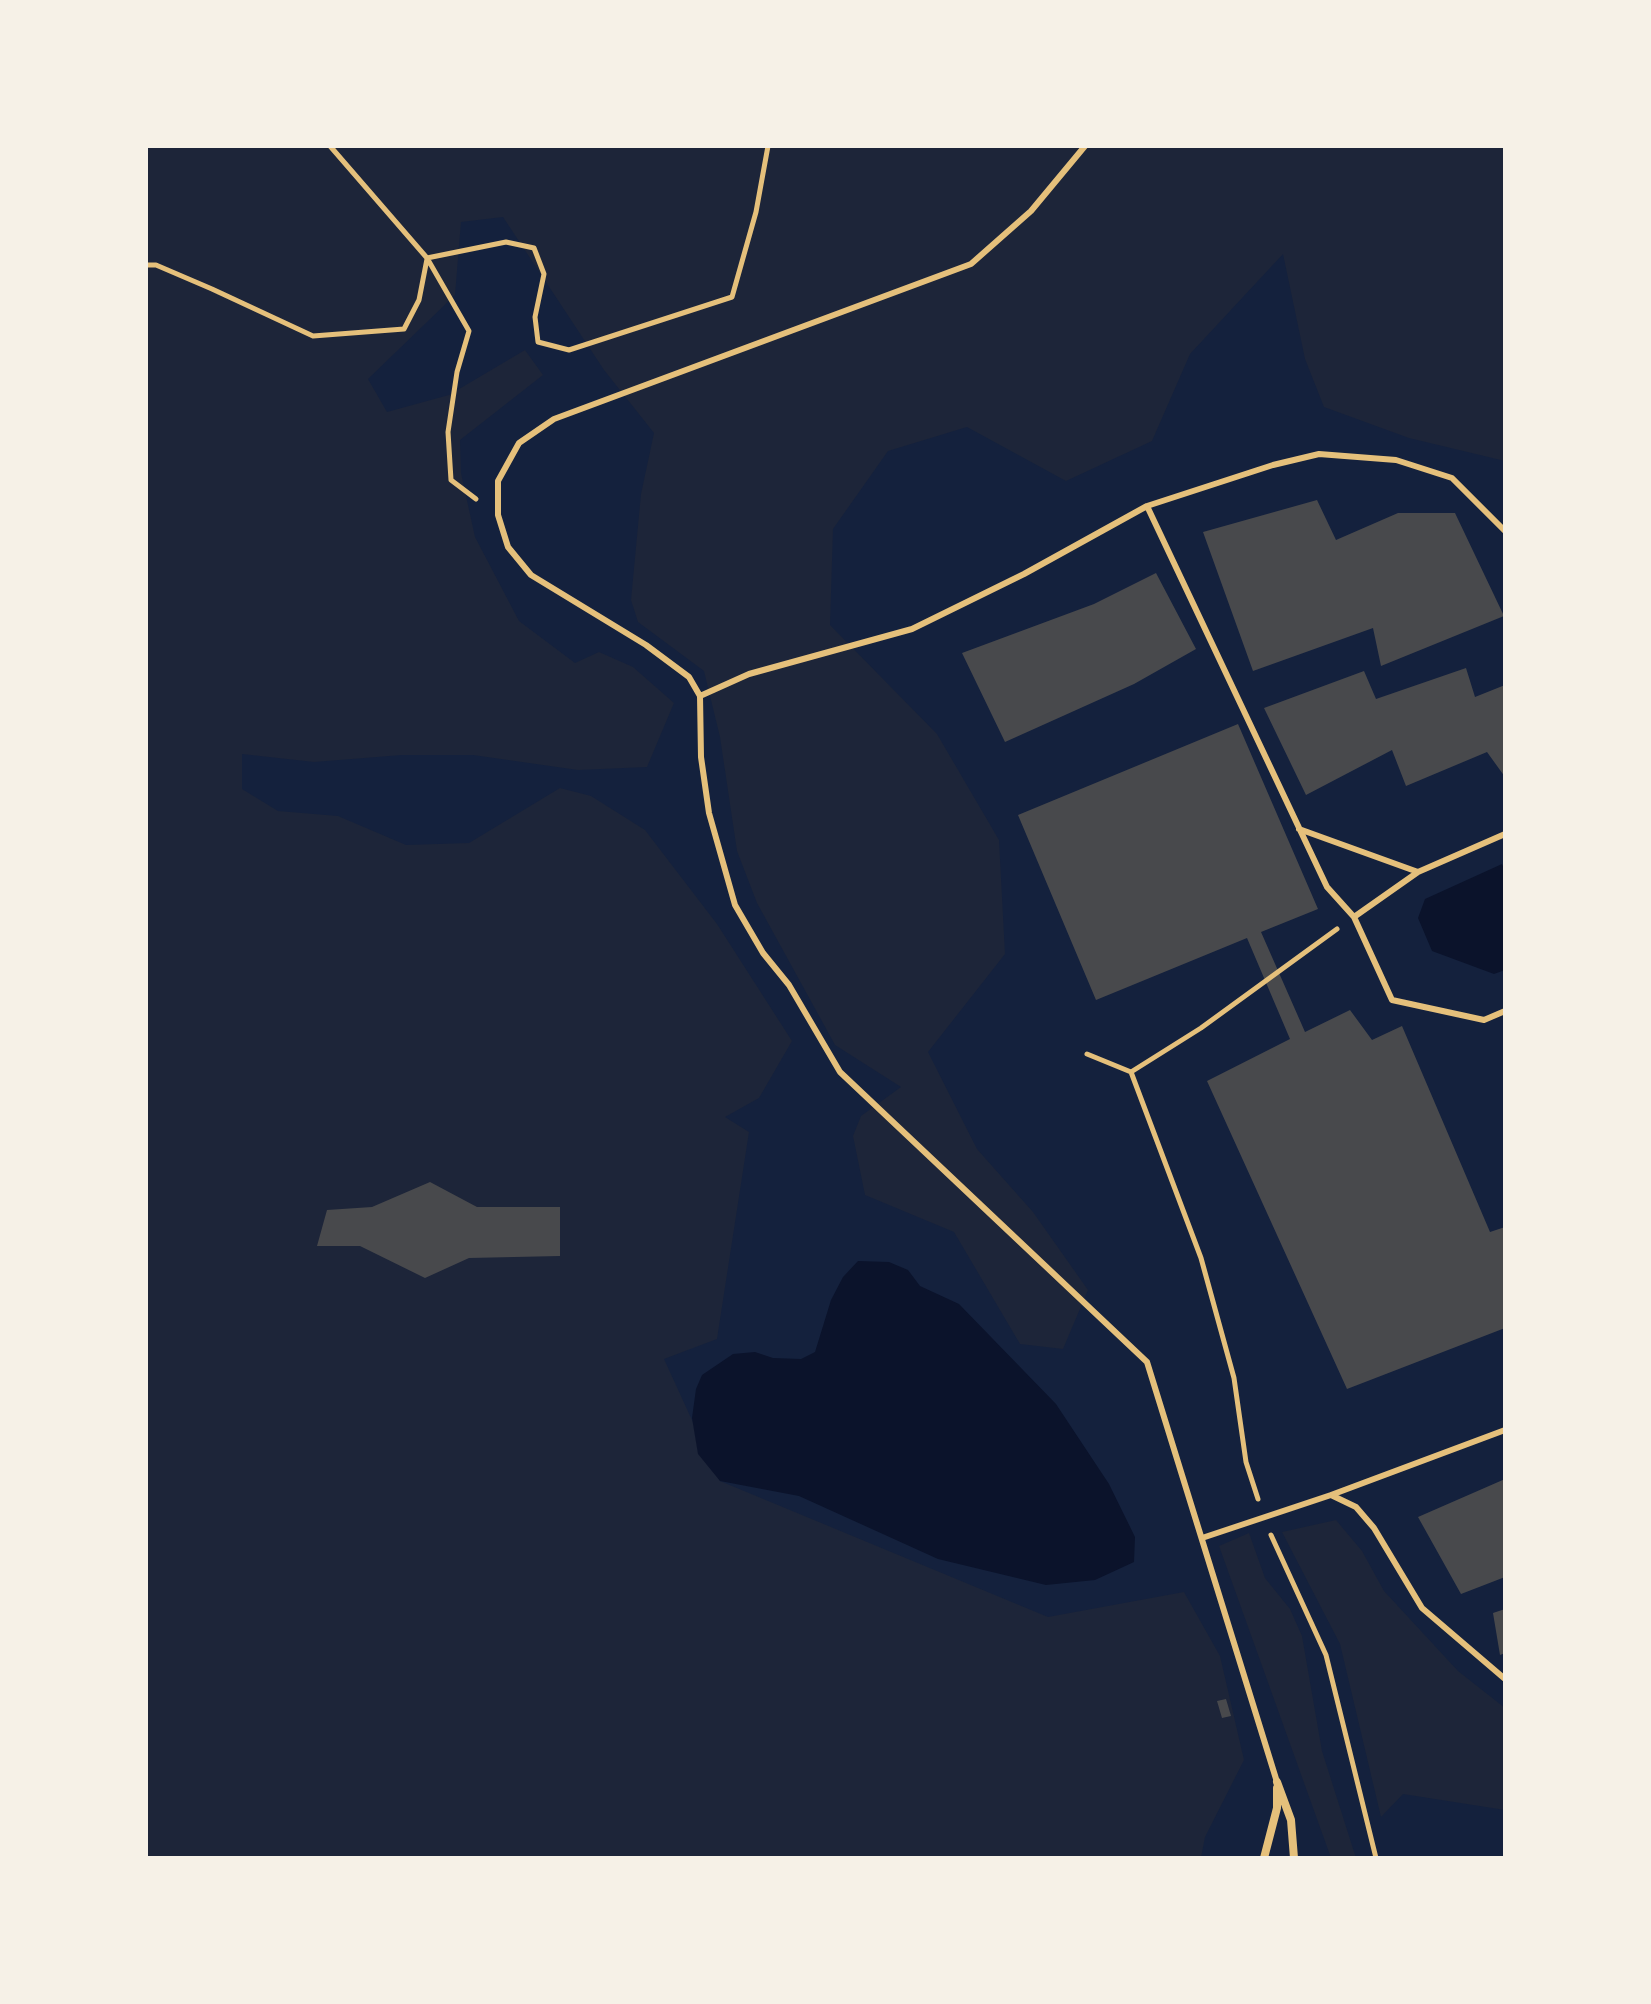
<!DOCTYPE html>
<style>
body{margin:0}
#map{position:relative;width:1651px;height:2004px;overflow:hidden;background:#14213d;font-family:"Archivo Narrow",sans-serif}
canvas{display:block}
.frame{position:absolute;inset:0;border:148px solid #f6f1e7;pointer-events:none}
</style>
<div id="map">
<canvas width="1651" height="2004"></canvas>
<div class="frame"></div>
</div>
<script>
const c = document.querySelector('canvas').getContext('2d');
c.lineJoin = 'round';
function fillPath(path, color) {
  c.fillStyle = color;
  c.fill(path, 'evenodd');
}
function poly(rows) {
  const path = new Path2D();
  for (const r of rows) {
    path.moveTo(r[0], r[1]);
    for (let i = 2; i < r.length; i += 2) path.lineTo(r[i], r[i + 1]);
  }
  return path;
}
function trace(path, color, width, dash) {
  c.strokeStyle = color;
  c.lineWidth = width;
  c.lineCap = dash ? 'butt' : 'round';
  c.setLineDash(dash || []);
  c.stroke(path);
}
fillPath(poly([
 [146,146,1505,146,1505,461,1409,438,1324,407,1305,359,1283,254,1190,354,1152,441,1066,481,967,427,888,451,833,529,830,625,937,734,999,840,1005,954,928,1052,977,1149,1033,1212,1088,1290,1063,1349,1020,1344,954,1232,865,1195,853,1136,861,1116,901,1087,835,1045,757,903,737,851,720,737,704,671,638,622,631,600,641,494,654,433,604,370,503,217,461,222,455,295,368,379,387,412,449,395,525,350,543,375,460,440,461,473,475,537,519,621,575,663,599,652,633,667,674,703,647,767,578,770,473,755,402,755,314,762,242,754,242,789,278,811,338,816,406,845,469,843,560,788,591,796,645,830,717,924,792,1041,759,1098,725,1117,749,1132,717,1339,664,1359,720,1481,1048,1617,1184,1592,1220,1656,1244,1760,1205,1837,1201,1858,146,1858],
 [1336,1520,1362,1551,1384,1591,1458,1671,1505,1708,1505,1810,1403,1794,1381,1817,1340,1644,1282,1532],
 [1249,1533,1265,1578,1290,1609,1302,1636,1322,1751,1356,1858,1331,1858,1219,1546]
]), '#1d2539');
fillPath(poly([
 [1502,864,1505,871,1505,970,1494,974,1432,951,1418,918,1425,899],
 [858,1261,889,1262,908,1270,920,1286,959,1304,1056,1404,1109,1484,1135,1537,1134,1562,1095,1580,1046,1585,938,1559,799,1496,720,1481,698,1454,692,1418,696,1389,702,1375,733,1354,755,1352,773,1358,801,1359,815,1352,831,1300,843,1277]
]), '#0b132b');
fillPath(poly([
 [1317,500,1336,540,1398,513,1455,513,1504,616,1381,666,1373,628,1253,671,1203,532],
 [1156,573,1196,649,1134,684,1005,742,962,653,1094,604],
 [1466,668,1475,697,1505,685,1505,777,1487,752,1406,786,1392,750,1306,795,1264,708,1364,671,1376,699],
 [1238,724,1318,909,1261,932,1305,1032,1350,1010,1372,1040,1402,1026,1490,1232,1505,1227,1505,1328,1347,1389,1207,1081,1290,1039,1247,938,1096,1000,1018,815],
 [430,1182,477,1207,560,1207,560,1256,469,1258,425,1278,360,1246,317,1246,327,1210,372,1207],
 [1505,1479,1505,1577,1461,1594,1418,1517],
 [1505,1609,1505,1653,1500,1655,1493,1613],
 [1226,1699,1231,1716,1222,1718,1217,1701]
]), '#48494c');
trace(poly([
 [330,146,427,258,469,331,457,372,448,432,451,480,476,499],
 [427,258,506,242,534,248,544,274,535,317,538,342,569,350,732,297,756,212,768,146],
 [146,265,156,265,212,289,313,336,404,329,419,300,427,259],
 [1087,1054,1131,1072,1201,1258,1234,1378,1246,1462,1258,1499],
 [1131,1072,1201,1028,1337,929],
 [1271,1535,1326,1655,1376,1858]
]), '#e5c07b', 5);
trace(poly([
 [1085,146,1031,211,971,264,554,419,519,443,498,481,498,515,508,547,531,575,646,645,689,677,700,696,701,757,709,813,735,905,763,953,789,985,840,1072,1147,1362,1277,1782],
 [1147,506,1327,887,1354,917,1392,1000,1484,1020,1505,1011],
 [700,696,749,674,912,629,1024,574,1147,506,1273,465,1319,454,1396,460,1452,478,1505,531],
 [1299,829,1418,872],
 [1354,917,1418,872,1505,834],
 [1331,1495,1505,1430],
 [1202,1538,1331,1495,1356,1507,1374,1528,1422,1608,1505,1679]
]), '#e5c07b', 6);
trace(poly([
 [1277,1782,1291,1820,1294,1858],
 [1264,1858,1277,1808,1277,1788]
]), '#e5c07b', 8);
</script>
